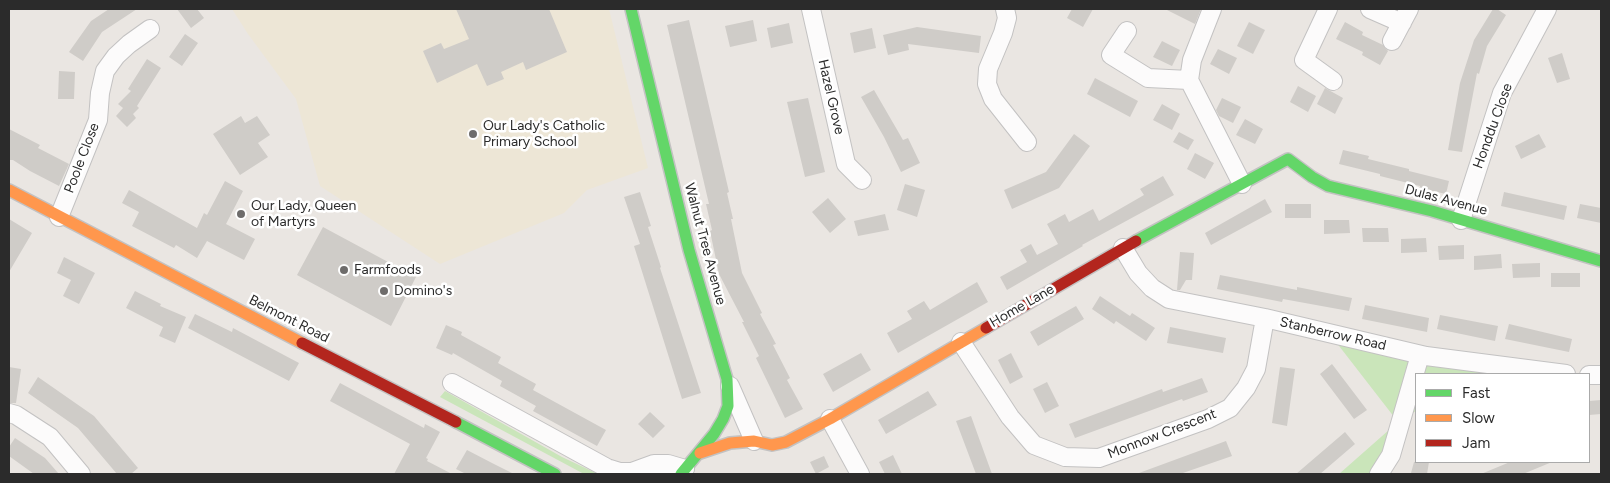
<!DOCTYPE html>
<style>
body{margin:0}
#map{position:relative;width:1610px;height:483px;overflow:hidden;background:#eae6e2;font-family:Figtree,sans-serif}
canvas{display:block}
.frame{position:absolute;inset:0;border:10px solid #2b2b2b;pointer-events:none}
.legend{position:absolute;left:1415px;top:373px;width:175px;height:90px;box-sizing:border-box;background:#fff;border:1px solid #aaa;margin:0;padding:6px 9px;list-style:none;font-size:15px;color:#2b2b2b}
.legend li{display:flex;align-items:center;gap:10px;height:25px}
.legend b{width:25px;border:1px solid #aaa}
</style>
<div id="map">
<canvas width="1610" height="483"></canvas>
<div class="frame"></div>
<ul class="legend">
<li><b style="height:6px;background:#63d668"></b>Fast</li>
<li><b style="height:6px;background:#ff974d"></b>Slow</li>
<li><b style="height:6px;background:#b3261e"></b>Jam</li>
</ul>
</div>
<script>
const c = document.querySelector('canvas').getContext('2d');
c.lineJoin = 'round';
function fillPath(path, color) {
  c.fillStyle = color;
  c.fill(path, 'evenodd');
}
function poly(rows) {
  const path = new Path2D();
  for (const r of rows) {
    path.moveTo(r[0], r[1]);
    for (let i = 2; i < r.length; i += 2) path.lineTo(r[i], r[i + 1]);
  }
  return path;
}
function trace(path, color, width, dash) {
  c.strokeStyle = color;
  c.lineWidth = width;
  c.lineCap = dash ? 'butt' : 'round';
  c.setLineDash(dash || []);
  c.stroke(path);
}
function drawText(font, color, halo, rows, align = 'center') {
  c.font = font + ' Figtree,sans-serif';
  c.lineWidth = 5;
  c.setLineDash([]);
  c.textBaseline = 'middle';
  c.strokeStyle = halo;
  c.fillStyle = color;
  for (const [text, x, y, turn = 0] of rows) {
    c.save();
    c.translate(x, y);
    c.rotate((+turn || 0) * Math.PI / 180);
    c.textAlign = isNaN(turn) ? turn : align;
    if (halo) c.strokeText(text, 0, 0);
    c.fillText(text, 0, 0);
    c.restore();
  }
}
fillPath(poly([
 [232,9,609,9,648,168,587,190,564,213,440,264,320,186,296,99,248,34]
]), '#ede6d6');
fillPath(poly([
 [1329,333,1497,365,1482,374,1416,374,1416,411,1402,419,1379,474,1339,474,1398,422],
 [445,391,562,457,598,474,584,474,440,397]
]), '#cae5ba');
fillPath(poly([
 [109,9,137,9,102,32,83,61,69,52,91,21],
 [177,9,197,9,204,18,191,28],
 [456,9,549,9,567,52,526,70,523,62,501,72,504,79,487,86,477,64,437,83,423,51,441,43,444,49,469,39],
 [1072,9,1093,9,1083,27,1067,18],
 [1165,9,1201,9,1195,24],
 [1493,9,1497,9,1506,15,1487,46,1479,74,1477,73,1462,152,1448,150,1460,83,1474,40],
 [689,20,729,192,727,193,733,219,731,219,742,273,762,313,760,314,776,344,773,345,790,378,787,380,803,409,785,418,756,358,759,356,742,322,744,322,719,274,710,231,712,230,706,204,709,204,667,25],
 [753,20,757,41,730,47,725,26],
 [1249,22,1265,30,1253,54,1237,46],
 [1345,22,1363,32,1362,35,1383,45,1388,51,1380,65,1362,55,1363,52,1336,39],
 [789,23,793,43,771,48,767,28],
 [917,27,981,36,979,53,908,44,909,50,888,55,883,35],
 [872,28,876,48,854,53,850,33],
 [185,34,198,43,182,66,169,57],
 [1162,41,1180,50,1172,66,1153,57],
 [1218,49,1237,58,1229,74,1210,64],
 [1562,53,1570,79,1557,83,1548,58],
 [147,59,161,68,137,106,139,108,133,114,136,118,127,127,116,116,123,108,118,104,131,91,128,89],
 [59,71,75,72,74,99,58,99],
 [1095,78,1138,101,1130,117,1087,94],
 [1298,86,1316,96,1308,112,1290,102],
 [1325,88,1343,98,1335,114,1317,104],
 [874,90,903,140,908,138,920,163,901,172,884,137,861,97],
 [808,98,825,172,805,177,787,102],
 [1222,98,1241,107,1233,123,1219,116,1216,110],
 [1162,104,1180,114,1172,130,1153,120],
 [241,116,245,123,257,116,270,135,258,143,268,157,240,175,213,134],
 [1245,119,1263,129,1255,144,1236,135],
 [9,129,40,145,38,148,69,164,59,186,30,171,13,160,9,160],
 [1179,132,1194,140,1188,150,1173,142],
 [1074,134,1090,146,1059,188,1012,209,1004,190,1046,172],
 [1539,134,1546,147,1521,159,1515,146],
 [1343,150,1369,156,1368,159,1409,169,1409,171,1449,181,1446,194,1420,188,1420,186,1380,176,1380,174,1339,164],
 [1195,153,1214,163,1205,179,1187,169],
 [1163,176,1174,195,1082,245,1083,246,1007,290,1000,277,1027,262,1020,250,1031,244,1037,255,1058,244,1047,224,1065,214,1069,222,1093,209,1099,221,1144,195,1140,189],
 [225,181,243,191,226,224,255,239,244,260,207,241,197,258,176,245,174,248,132,226,139,212,122,203,129,190,197,228,204,213,207,215],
 [905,184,925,190,917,217,897,210],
 [640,192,651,226,648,227,661,267,660,268,701,393,682,399,634,246,640,244,624,197],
 [1504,192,1567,206,1564,220,1501,206],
 [828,198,846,219,830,233,812,212],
 [1265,199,1272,212,1211,245,1205,233],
 [1285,204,1311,204,1311,218,1285,218],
 [1580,204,1601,208,1601,223,1577,218],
 [885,214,889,230,858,236,854,221],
 [9,219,32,233,9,272],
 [1324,220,1349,220,1350,233,1324,234],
 [323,227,416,277,391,326,297,275],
 [1362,228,1388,228,1389,242,1363,242],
 [1426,238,1427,252,1401,253,1401,239],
 [1464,245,1464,259,1439,260,1438,246],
 [1180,252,1194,253,1192,280,1186,280,1180,290,1177,290],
 [1501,254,1502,268,1474,270,1474,256],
 [64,257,95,273,79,304,63,296,71,280,57,273],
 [1540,263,1540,277,1513,278,1512,264],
 [1551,273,1580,273,1580,287,1551,287],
 [1220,275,1297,290,1297,287,1352,298,1349,311,1283,299,1282,302,1217,289],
 [977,282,988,302,898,353,887,333,912,319,907,311,924,301,930,310],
 [135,291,161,304,160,306,186,317,175,343,159,336,163,327,126,308],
 [1100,296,1130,316,1132,313,1155,328,1146,341,1116,321,1114,324,1092,309],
 [1365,305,1429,318,1427,332,1362,319],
 [1076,306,1084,319,1038,346,1030,332],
 [195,314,232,332,233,328,299,363,289,381,188,328],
 [1440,315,1498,326,1495,341,1437,329],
 [1509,324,1572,339,1569,352,1505,339],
 [446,325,462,332,461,335,501,357,498,363,536,384,533,390,606,430,597,446,533,411,536,406,500,386,502,381,453,353,452,355,436,348],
 [1170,327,1226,338,1223,353,1167,343],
 [861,353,871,370,833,392,823,374],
 [1011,353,1023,377,1010,384,998,360],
 [1332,364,1367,410,1354,419,1320,374],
 [9,367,21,369,16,403,9,403],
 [1280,367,1295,369,1287,426,1272,423],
 [38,377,94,416,138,468,131,474,117,474,78,428,28,393],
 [1202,378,1208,392,1183,401,1182,399,1075,438,1069,424,1162,389,1163,392],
 [1047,382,1059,406,1045,413,1033,389],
 [340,383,424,428,425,424,440,432,426,458,428,459,427,461,452,474,394,474,410,444,330,401],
 [928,391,937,405,886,434,878,420],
 [1601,400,1601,414,1589,415,1589,401],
 [650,412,665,426,653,438,638,424],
 [971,416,980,441,992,474,976,474,956,421],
 [1345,432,1355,444,1320,474,1296,474],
 [15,438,45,458,59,474,34,474,9,456,9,447],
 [1226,441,1232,456,1180,474,1140,474,1139,473],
 [467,450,492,463,514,474,466,474,456,469],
 [893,455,902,474,885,474,879,462],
 [824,456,829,467,816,474,810,462],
 [1414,462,1429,462,1427,474,1411,473],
 [1510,462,1552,462,1523,474,1481,474]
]), '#cfccc8');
const street = poly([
 [811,9,846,164,862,180],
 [1005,9,1007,18,1003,33,988,69,987,84,993,99,1027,142],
 [1212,9,1192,60,1189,80,1242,184],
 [1328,9,1304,60,1333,81],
 [1370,9,1402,23],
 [1127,31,1111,55,1148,78,1189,80],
 [1392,41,1409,9],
 [59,217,98,120,100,93,105,71,116,56,129,44,150,29],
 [1461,220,1502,93,1547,9],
 [1123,248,1138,273,1152,288,1169,299,1265,318,1426,356,1566,374],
 [961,342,1010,417,1034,445,1065,457,1099,458,1208,419,1230,408,1246,388,1256,369,1265,318],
 [1589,375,1601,375],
 [452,383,607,468,620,472,632,472,654,464,668,464,685,469],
 [730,386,754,441],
 [9,413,16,415,50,437,81,474],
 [830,419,860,474],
 [1379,474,1391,455,1420,355]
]);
const fast = poly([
 [631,9,689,250,727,379,728,406,723,419,714,434,681,474],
 [1136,241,1288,159,1312,177,1328,186,1432,211,1601,261],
 [456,422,555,474]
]);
const slow = poly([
 [9,190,302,343],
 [700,453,730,443,754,441,772,445,786,442,830,419,986,328]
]);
const jam = poly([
 [986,328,1136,241],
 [302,343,456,422]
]);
trace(street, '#c3c2c2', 20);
trace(fast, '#c3c2c2', 14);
trace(slow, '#c3c2c2', 14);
trace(jam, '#c3c2c2', 14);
trace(street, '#fcfbfb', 18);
trace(fast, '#63d668', 11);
trace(slow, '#ff974d', 11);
trace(jam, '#b3261e', 11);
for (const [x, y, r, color] of [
 [473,134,5,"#6e6c6b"],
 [241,214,5,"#6e6c6b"],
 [344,270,5,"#6e6c6b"],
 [384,291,5,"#6e6c6b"]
]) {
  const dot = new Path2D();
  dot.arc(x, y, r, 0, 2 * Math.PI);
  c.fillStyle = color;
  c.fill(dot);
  trace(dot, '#fff', 2);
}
drawText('14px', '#2b2b2b', '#fff', [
 ["Hazel Grove",831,97,77],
 ["Honddu Close",1493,126,-70],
 ["Poole Close",82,158,-69],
 ["Dulas Avenue",1446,200,15],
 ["Walnut Tree Avenue",705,244,75],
 ["Home Lane",1022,306,-30],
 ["Belmont Road",289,319,27],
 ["Stanberrow Road",1333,334,13],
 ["Monnow Crescent",1162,434,-21]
]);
drawText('14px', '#2b2b2b', '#fff', [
 ["Our Lady's Catholic",483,126],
 ["Primary School",483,142],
 ["Our Lady, Queen",251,206],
 ["of Martyrs",251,222],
 ["Farmfoods",354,270],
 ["Domino's",394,291]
], 'left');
</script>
